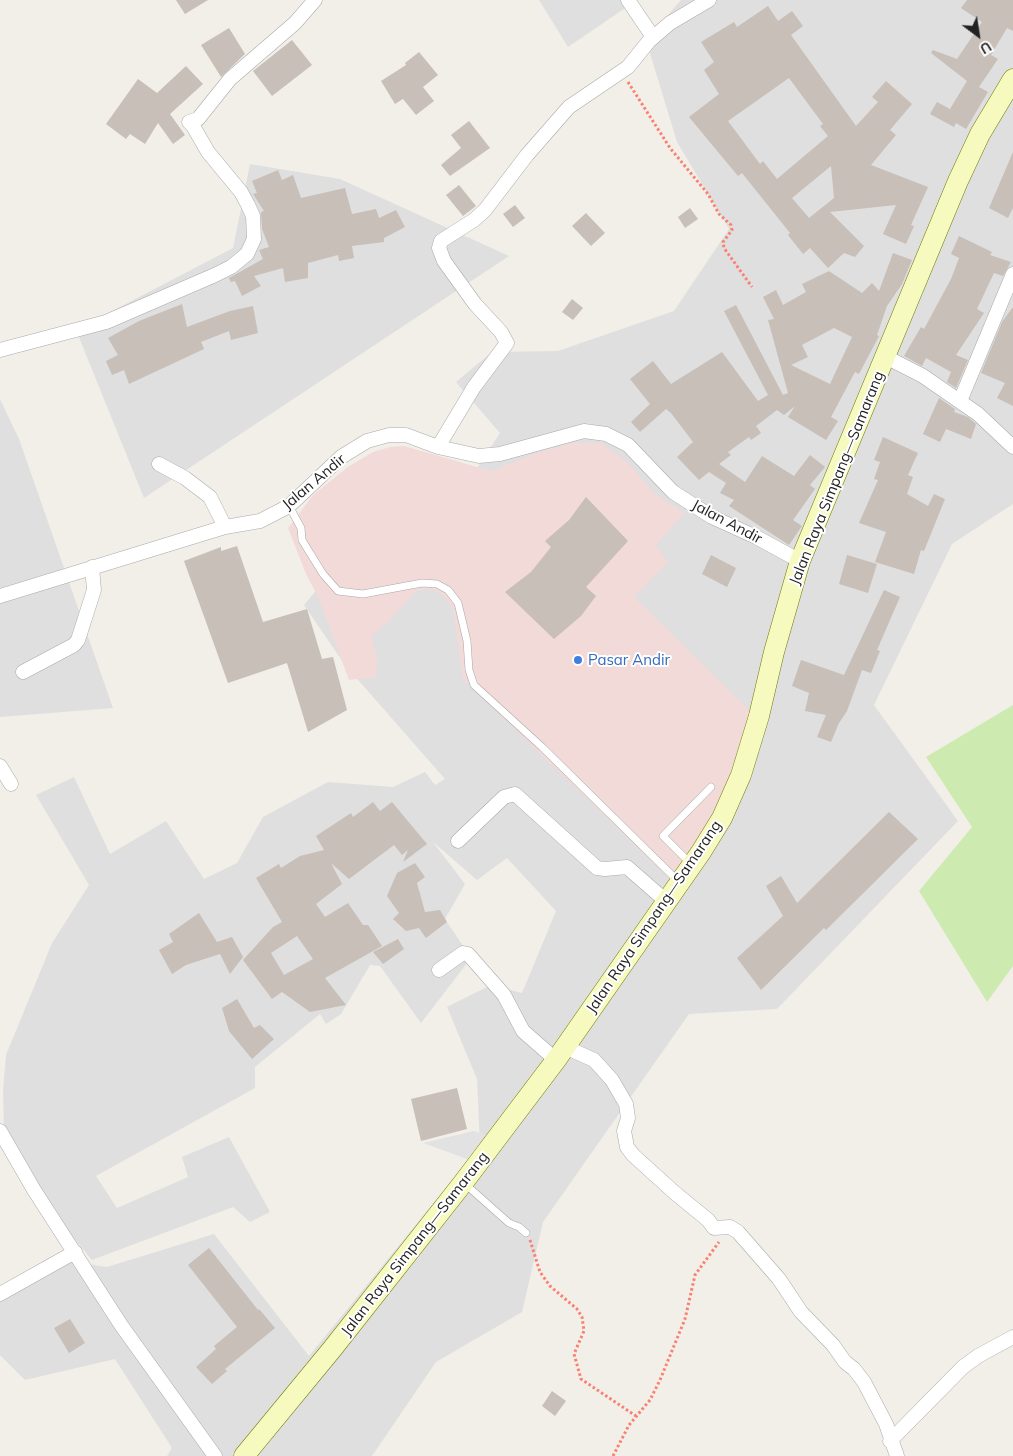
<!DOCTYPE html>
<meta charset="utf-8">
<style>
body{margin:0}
#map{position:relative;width:1013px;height:1456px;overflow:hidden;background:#f2efe9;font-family:Mulish,sans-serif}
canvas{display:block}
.north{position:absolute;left:953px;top:10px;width:50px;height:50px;-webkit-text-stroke:4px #fff;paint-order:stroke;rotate:149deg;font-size:14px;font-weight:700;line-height:20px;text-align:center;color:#222}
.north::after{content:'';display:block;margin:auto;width:18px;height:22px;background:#222;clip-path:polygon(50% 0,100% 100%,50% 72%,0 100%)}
</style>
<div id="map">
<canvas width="1013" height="1456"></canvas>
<div class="north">U</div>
</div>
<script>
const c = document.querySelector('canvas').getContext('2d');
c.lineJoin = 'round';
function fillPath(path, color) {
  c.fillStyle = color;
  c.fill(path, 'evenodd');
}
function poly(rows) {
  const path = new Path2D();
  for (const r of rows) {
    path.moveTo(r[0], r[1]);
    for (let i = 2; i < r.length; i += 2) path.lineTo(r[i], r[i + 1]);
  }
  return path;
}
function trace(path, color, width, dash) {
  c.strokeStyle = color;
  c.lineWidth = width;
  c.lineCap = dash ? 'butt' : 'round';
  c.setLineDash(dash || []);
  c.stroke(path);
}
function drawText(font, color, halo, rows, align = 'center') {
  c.font = font + ' Mulish,sans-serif';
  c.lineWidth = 4;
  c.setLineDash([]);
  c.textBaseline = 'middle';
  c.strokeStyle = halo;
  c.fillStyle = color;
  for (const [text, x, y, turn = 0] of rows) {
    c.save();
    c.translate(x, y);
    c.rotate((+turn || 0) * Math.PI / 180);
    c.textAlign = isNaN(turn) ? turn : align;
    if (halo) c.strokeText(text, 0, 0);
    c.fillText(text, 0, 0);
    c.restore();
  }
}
fillPath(poly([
 [539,0,637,0,568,47],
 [681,0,1013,0,1013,504,952,544,874,705,958,821,777,1009,689,1014,543,1222,522,1312,436,1362,372,1456,167,1456,172,1448,115,1359,25,1380,0,1355,0,1292,48,1258,107,1267,214,1234,309,1356,480,1146,477,1079,447,1007,491,985,522,993,556,911,507,858,477,880,433,842,465,884,445,919,471,958,421,1023,380,966,370,965,341,1014,326,1024,320,1014,255,1067,255,1088,96,1176,117,1208,188,1177,182,1157,229,1137,270,1212,250,1222,233,1207,92,1260,66,1229,4,1129,3,1091,6,1055,52,943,89,885,36,795,74,777,110,854,166,821,204,879,237,863,263,817,328,782,393,787,425,772,435,785,445,779,345,665,304,605,349,551,435,533,500,433,456,382,492,352,558,351,674,311,729,229,677,142,646,40],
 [250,164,340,179,509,256,144,498,76,330,233,248],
 [0,399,19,439,113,708,0,717]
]), '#e0dfdf');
fillPath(poly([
 [571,443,601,443,628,463,653,492,684,513,656,545,668,562,634,597,750,711,732,773,713,814,693,847,669,878,463,679,453,608,444,597,433,589,416,591,388,622,371,636,377,658,376,677,349,680,319,599,306,574,288,528,313,495,348,467,373,452,390,447,404,446,491,471,534,454]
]), '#f2dad9');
fillPath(poly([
 [1013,705,1013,966,987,1002,919,891,972,827,926,757]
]), '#cdebb0');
fillPath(poly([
 [474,1131,486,1135,467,1159,423,1143]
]), '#e2e2e2');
fillPath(poly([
 [176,0,208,0,185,14],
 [967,0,1013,0,1013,31,1007,28,991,55,998,59,979,87,988,92,966,129,956,123,954,127,930,114,937,102,950,109,967,81,931,53,933,50,957,59,982,22,961,8],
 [768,6,778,21,792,11,803,26,791,35,856,126,878,102,872,97,886,81,912,104,890,130,896,135,871,165,928,187,911,225,914,226,906,244,883,234,896,205,830,212,864,246,855,257,844,253,828,268,810,248,803,254,788,235,790,233,742,173,738,176,689,117,719,94,704,70,714,62,701,42,734,22,737,27],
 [789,78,823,124,820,126,828,136,777,179,763,161,760,164,728,121],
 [831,166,834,198,809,218,792,198],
 [229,28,245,54,221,77,201,45],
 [292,40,312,65,272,96,253,71],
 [419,52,438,75,423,87,434,101,416,115,403,99,395,104,381,81,406,65,405,63],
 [186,66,203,84,170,114,185,135,173,144,158,123,145,144,130,134,126,139,106,124,138,79,157,93],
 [469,121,490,148,450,176,441,165,461,148,451,135],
 [1013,152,1013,208,1008,218,989,208],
 [278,170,282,180,293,175,301,198,345,188,352,214,376,209,379,218,396,210,405,227,384,238,384,242,352,246,354,258,339,261,338,255,308,263,308,278,285,282,283,268,254,276,261,286,242,296,235,281,231,282,229,278,263,259,259,250,269,247,262,229,261,212,264,211,253,194,257,193,252,181],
 [459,185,476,206,463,216,446,195],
 [515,205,525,218,513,227,503,214],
 [690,208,698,219,685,228,678,217],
 [586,213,605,233,591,246,572,226],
 [959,236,992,252,990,255,1011,262,1003,276,994,273,977,309,984,313,956,355,968,360,956,388,947,382,951,372,926,358,922,366,904,356,921,327,924,329,951,279,959,258,951,254],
 [893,253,912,260,902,284,887,306,877,335,879,336,859,374,855,372,831,417,838,421,826,440,788,417,795,406,784,415,777,410,756,426,761,433,751,440,749,437,728,452,731,455,719,464,745,482,762,456,794,476,810,455,825,467,810,485,815,489,793,520,802,526,789,545,729,506,734,500,720,493,726,483,709,472,699,480,677,457,693,442,671,413,666,409,640,432,631,422,650,404,630,379,653,361,671,384,722,352,758,401,768,395,724,311,736,305,783,395,788,393,768,320,774,319,763,297,776,290,783,305,806,292,802,284,829,271,862,293,872,283,879,291],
 [834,328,852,337,830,384,791,365,808,357,802,345],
 [572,299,583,308,573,320,562,312],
 [182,304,187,327,230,311,253,306,258,333,231,340,229,331,201,342,204,349,129,384,124,370,112,375,106,361,118,355,108,338,139,321],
 [1013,307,1013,406,997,398,1005,383,981,373,1002,322],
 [939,398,955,409,954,412,968,417,976,424,971,439,946,429,940,442,923,434],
 [883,437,918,453,908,475,913,477,907,494,928,506,934,494,945,499,924,551,921,550,914,574,875,562,886,532,859,523,878,480,874,479,880,462,874,460],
 [586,497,628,541,586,587,596,596,581,616,554,639,505,592,531,572,551,547,545,541,569,520],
 [237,546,263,622,307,609,322,659,333,657,347,710,308,732,287,663,228,683,184,561,221,547,221,551],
 [711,555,736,568,727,587,702,574],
 [847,555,877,564,868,593,839,584],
 [884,590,900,597,877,650,880,651,871,673,862,670,847,711,839,723,831,742,817,737,826,715,805,711,809,693,792,686,801,660,844,675],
 [373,802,380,811,392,802,427,844,403,862,408,850,402,855,394,845,349,879,331,863,342,884,316,904,325,917,348,903,363,925,368,925,382,946,325,978,346,1005,310,1012,282,992,272,999,243,960,273,927,282,922,256,878,279,864,281,868,300,856,324,850,316,836,351,813,353,817],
 [297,936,313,959,284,975,271,953],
 [889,812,918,839,826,930,824,928,761,990,737,958,783,916,766,886,781,876,797,903],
 [415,863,425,877,417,883,425,912,440,910,447,922,426,938,419,928,406,931,393,919,399,913,387,896,397,873],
 [199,913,217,942,232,937,243,957,230,974,220,954,186,965,172,974,159,950,173,942,169,934],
 [398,939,404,949,383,964,373,952],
 [237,999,254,1028,260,1025,274,1039,252,1059,229,1031,222,1008],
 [457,1088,467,1129,421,1141,411,1099],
 [209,1248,258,1310,259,1309,275,1328,225,1369,227,1371,212,1384,196,1367,216,1349,214,1346,237,1327,188,1265],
 [70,1319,85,1343,69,1353,54,1328],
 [552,1391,566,1401,555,1416,542,1406]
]), '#c7bfb8');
const lane = poly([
 [289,506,301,528,302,540,323,574,338,591,363,594,422,583,437,584,448,590,458,603,467,641,469,670,474,685,542,747,679,882],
 [690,863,663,836,711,787],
 [464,1183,509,1223,519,1227,526,1233]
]);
const street = poly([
 [628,0,653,37],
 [0,350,106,322,215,275,231,267,247,254,254,239,253,216,248,205,241,192,208,152,193,126,189,122,198,119,230,79,295,23,315,0],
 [886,357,923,376,978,414,1013,447],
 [960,401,1013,274],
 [438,447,474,387,507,343,501,332,475,304,444,261,439,248,441,241,474,220,485,210,527,155,569,107,628,67,649,41,670,23,709,0],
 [159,464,185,478,210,497,225,527],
 [0,596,225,527,260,521,289,506,341,457,367,441,389,435,406,435,438,447,479,456,500,454,584,431,606,434,628,445,673,492,712,517,756,537,800,561],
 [23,672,74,645,78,640,94,590,92,567],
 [0,766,11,784],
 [458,841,504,797,515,794,597,868,605,869,627,867,667,902],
 [439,970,463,953,468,954,504,995,523,1031,556,1060],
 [565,1047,594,1060,612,1080,626,1104,628,1118,624,1131,627,1147,633,1155,675,1193,708,1220,714,1228,730,1227,738,1232,779,1279,801,1312,833,1345,845,1362,854,1369,864,1382,886,1424,897,1456],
 [0,1131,34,1190,121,1325,215,1456],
 [0,1294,75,1252],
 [890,1441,963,1367,978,1356,1013,1337]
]);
const secondary = poly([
 [244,1456,333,1348,463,1183,556,1060,701,852,722,818,741,775,759,716,774,652,800,561,958,181,980,134,1013,79]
]);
trace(lane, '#a9a9a9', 8);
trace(street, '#a9a9a9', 15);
trace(secondary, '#707d05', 21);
trace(poly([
 [628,82,670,148,708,194,719,214,731,225,732,230,723,242,724,248,752,287],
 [530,1240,540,1272,550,1286,577,1309,582,1317,584,1331,574,1354,581,1379,636,1416],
 [613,1456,629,1425,650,1400,660,1380,685,1319,695,1275,719,1242]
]), '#fa8072', 3, [2.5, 2.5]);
trace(lane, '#fff', 7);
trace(street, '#fff', 14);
trace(secondary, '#f7fabf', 20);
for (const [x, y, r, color] of [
 [578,660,5,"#3f7fe0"]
]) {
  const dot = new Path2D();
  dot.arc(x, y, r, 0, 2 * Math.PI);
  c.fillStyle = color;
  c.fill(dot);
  trace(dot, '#fff', 2);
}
drawText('15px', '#222', '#fff', [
 ["Jalan Raya Simpang—Samarang",837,478,-68],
 ["Jalan Andir",314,482,-40],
 ["Jalan Andir",727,522,28],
 ["Jalan Raya Simpang—Samarang",654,917,-56],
 ["Jalan Raya Simpang—Samarang",415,1244,-52]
]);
drawText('15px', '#366cbe', '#fff', [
 ["Pasar Andir",588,660]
], 'left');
</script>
